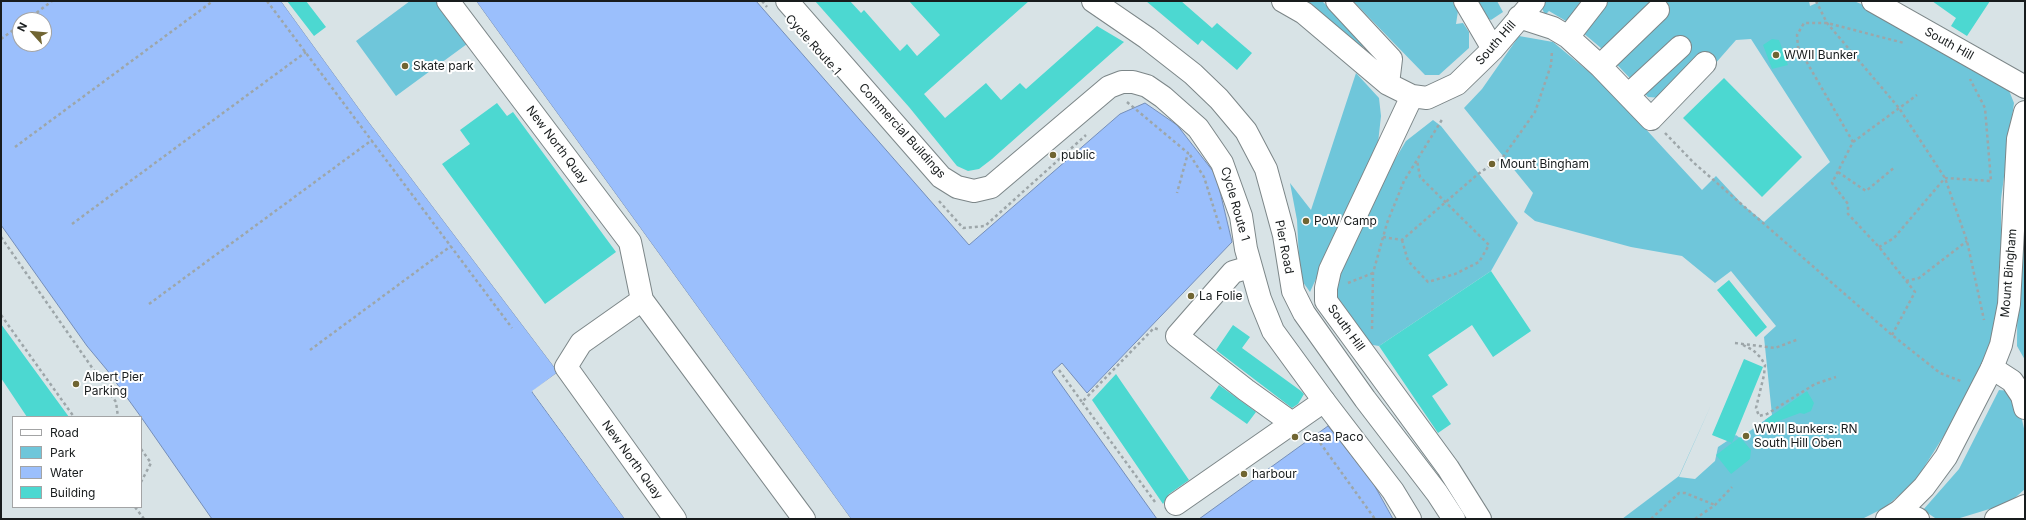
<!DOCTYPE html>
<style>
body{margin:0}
#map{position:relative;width:2026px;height:520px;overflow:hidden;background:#d8e3e6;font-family:Inter,sans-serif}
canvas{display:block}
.frame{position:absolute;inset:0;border:2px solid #181c1d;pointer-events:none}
.legend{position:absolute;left:12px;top:416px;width:130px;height:92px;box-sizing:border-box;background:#fff;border:1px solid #a3a4a5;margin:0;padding:5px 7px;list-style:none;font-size:12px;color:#181c1d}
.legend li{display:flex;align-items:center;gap:8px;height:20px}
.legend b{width:20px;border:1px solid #a3a4a5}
.north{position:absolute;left:12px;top:12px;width:40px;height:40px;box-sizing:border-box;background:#fff;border:1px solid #a3a4a5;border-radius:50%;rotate:297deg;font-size:11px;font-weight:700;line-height:16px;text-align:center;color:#181c1d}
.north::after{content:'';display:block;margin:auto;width:14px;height:18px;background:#706532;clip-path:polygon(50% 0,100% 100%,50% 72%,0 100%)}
</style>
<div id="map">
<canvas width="2026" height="520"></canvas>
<div class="frame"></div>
<ul class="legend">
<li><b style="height:5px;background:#fff"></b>Road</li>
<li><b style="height:11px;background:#6fc6da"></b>Park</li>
<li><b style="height:11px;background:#9bbffc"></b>Water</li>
<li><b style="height:11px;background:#4cd8d1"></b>Building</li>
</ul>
<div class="north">N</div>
</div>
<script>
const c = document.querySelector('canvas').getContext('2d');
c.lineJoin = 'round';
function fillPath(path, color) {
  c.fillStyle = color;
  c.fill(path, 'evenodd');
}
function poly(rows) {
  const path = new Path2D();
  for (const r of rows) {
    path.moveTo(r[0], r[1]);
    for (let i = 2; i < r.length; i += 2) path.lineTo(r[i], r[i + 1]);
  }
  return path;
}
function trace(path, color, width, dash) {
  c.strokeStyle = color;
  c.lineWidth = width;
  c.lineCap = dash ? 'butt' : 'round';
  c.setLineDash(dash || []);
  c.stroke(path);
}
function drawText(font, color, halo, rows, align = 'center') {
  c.font = font + ' Inter,sans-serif';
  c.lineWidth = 4;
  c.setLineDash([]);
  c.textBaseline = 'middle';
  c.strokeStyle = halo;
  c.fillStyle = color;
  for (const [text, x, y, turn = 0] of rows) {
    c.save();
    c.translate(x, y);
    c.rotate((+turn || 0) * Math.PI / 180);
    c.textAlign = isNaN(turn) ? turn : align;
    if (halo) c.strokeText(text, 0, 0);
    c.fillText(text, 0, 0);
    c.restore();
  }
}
fillPath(poly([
 [410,1,436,1,467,44,396,96,356,41],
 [1301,1,1322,1,1365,43,1361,49],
 [1353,1,1453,1,1458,11,1456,24,1463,23,1469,32,1469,48,1439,75,1425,75],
 [1476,1,1497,1,1503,12,1491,20,1482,15],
 [1546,1,1809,1,1810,6,1821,1,1854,1,1887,15,2008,88,2014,103,2001,199,2001,310,1982,368,1945,434,1914,483,1884,508,1862,519,1622,519,1679,476,1711,405,1679,477,1695,479,1715,461,1718,447,1736,435,1740,438,1772,415,1764,337,1776,326,1731,271,1715,283,1682,256,1631,247,1535,221,1524,212,1533,193,1464,108,1482,89,1519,36,1553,42,1606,86,1702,190,1716,176,1743,205,1764,222,1830,162,1751,39,1736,40,1714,65,1662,98,1648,97,1601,48,1576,27,1549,11,1545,15,1541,6],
 [1356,73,1379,98,1381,116,1378,143,1310,292,1300,278,1297,220,1290,183,1311,210],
 [1433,120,1441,126,1518,223,1491,271,1379,346,1367,344,1336,300,1339,268,1391,166,1406,141],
 [2025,163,2025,360,2017,346,2018,234],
 [1999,390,2009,391,2018,402,2025,433,2025,489,2009,503,1960,518,1935,518,1923,510,1959,469]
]), '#6fc6da');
const water = poly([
 [1,1,281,1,368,121,558,372,532,392,625,519,212,519,141,417,107,370,87,346,1,225,1,1],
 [20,20,44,20,44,44,20,44,20,20],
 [476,1,756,1,969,245,1120,114,1145,103,1177,125,1216,175,1232,242,1087,393,1062,363,1052,372,1157,519,851,519,476,1],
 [1328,426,1372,481,1393,519,1199,519,1328,426]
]);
fillPath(water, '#9bbffc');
trace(water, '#748eb9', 1);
fillPath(poly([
 [281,1,284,1,369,119,560,371,560,373,535,392,627,519,625,519,532,391,558,372,368,121],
 [474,1,476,1,494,26,851,519,848,519]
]), '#d8e3e6');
fillPath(poly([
 [287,1,306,1,326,27,314,36],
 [815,1,850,1,861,13,864,10,900,51,907,44,917,56,940,35,909,1,1029,1,924,94,945,118,986,83,1001,100,1020,83,1026,89,1097,26,1124,42,992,159,979,169,968,171,957,166,909,107],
 [1146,1,1181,1,1212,28,1217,23,1252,53,1237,70,1202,40,1198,45],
 [1932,1,1990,1,1967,36,1951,26,1956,18],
 [1772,39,1779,40,1788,65,1772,69,1763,45],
 [1724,78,1802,157,1762,197,1683,118],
 [497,103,507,116,513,112,616,252,545,304,442,164,470,144,460,130],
 [1491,271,1531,331,1493,357,1472,325,1428,355,1448,385,1432,396,1451,424,1438,433,1379,346],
 [1729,280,1767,327,1756,337,1717,290],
 [1,324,69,417,27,417,1,378],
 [1233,325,1250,337,1242,348,1301,391,1304,394,1298,404,1292,408,1216,350],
 [1744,359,1763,367,1732,443,1712,435],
 [1116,374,1189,480,1169,494,1163,504,1092,400],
 [1219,385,1256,412,1247,424,1210,398],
 [1807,391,1814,403,1811,411,1804,414,1800,413,1768,425,1765,420],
 [1740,437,1751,450,1750,459,1731,474,1716,455]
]), '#4cd8d1');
const minor = poly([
 [448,1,630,242,642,300,804,519],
 [1283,1,1304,13,1388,84,1412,96],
 [1337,1,1391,59,1388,84],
 [1465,1,1493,49],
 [1873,1,2025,87],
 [1519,17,1553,28,1568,37,1600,66,1651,119,1705,63],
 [1568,37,1596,1],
 [1600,66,1658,10],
 [1628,95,1680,47],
 [1250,267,1233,272,1177,336,1246,390,1292,423],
 [642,300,581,343,566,367,675,519],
 [1992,368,2012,381,2022,396,2025,408],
 [1176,504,1324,401],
 [1900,511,1918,519],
 [1480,519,1448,468,1326,301,1326,288,1330,270,1412,96,1427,98,1457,84,1493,49,1534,1],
 [1996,519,2025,506]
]);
const major = poly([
 [787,1,941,177,957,187,974,191,991,187,1109,87,1122,82,1133,82,1147,86,1163,97,1198,128,1222,163,1241,216,1246,249,1260,299,1273,331,1324,401,1393,491,1410,519],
 [1093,1,1147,38,1193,74,1219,99,1246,131,1266,169,1284,235,1293,291,1304,313,1365,399,1437,493,1454,519],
 [1887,519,1900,511,1924,487,1946,457,1992,368,2001,345,2009,304,2018,139,2025,112]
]);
trace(minor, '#7c8688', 24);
trace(major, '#7c8688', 24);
trace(poly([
 [267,1,512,328],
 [762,1,767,7],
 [1816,1,1827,23,1899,108,1945,178,1967,241,1984,320],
 [27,20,52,1],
 [1,39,20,25],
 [1127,102,1188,153,1177,193],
 [1665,133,1694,163,1892,335,1940,373,1963,382],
 [1853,142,1917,95],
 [15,147,213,1],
 [1190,155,1204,177,1221,231],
 [1838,172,1866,191,1895,167],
 [939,201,963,228,985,226,1086,135],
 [72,224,306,52],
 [1,237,116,402,118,417],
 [1383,237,1402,240,1478,174,1503,157,1535,112,1551,65,1552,51],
 [1402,240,1408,261,1428,282,1455,274,1479,262,1489,245,1420,177,1417,160],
 [1879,247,1894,238,1945,178,1991,181,1985,108,1970,79],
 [1906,281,1919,278,1967,241],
 [1348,283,1373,273],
 [149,304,372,140],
 [1,315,74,417],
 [1372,329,1373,273,1387,223,1404,181,1443,118],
 [1892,335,1915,292,1879,247,1848,214,1848,204,1832,183,1853,142,1798,47,1797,35,1804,23,1827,23,1904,43],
 [1735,343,1775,348,1799,339],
 [1743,345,1753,350,1761,358,1765,365,1764,375,1756,408,1759,416,1767,414,1815,384,1836,377],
 [310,350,451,246],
 [1059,370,1082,402],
 [1313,433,1375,519],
 [141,449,151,463,141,482],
 [1155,502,1082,402,1154,328,1160,330],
 [135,507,144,519],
 [1651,519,1679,493,1685,493,1715,505],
 [1695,519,1715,505,1732,487]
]), '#9da6a9', 2.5, [3, 3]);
trace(minor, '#fff', 22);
trace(major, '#fff', 22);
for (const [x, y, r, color] of [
 [1776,55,4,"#706532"],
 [405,66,4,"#706532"],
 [1053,155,4,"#706532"],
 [1492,164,4,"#706532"],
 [1306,221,4,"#706532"],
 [1191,296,4,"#706532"],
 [76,384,4,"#706532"],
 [1746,436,4,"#706532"],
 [1295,437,4,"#706532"],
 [1244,474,4,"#706532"]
]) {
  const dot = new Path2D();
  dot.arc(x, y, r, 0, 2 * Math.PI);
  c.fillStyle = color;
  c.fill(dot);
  trace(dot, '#fff', 1.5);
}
drawText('12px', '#181c1d', '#fff', [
 ["South Hill",1496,43,-49],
 ["South Hill",1949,44,29],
 ["Cycle Route 1",813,45,48],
 ["Commercial Buildings",902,131,48],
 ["New North Quay",557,145,53],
 ["Cycle Route 1",1235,204,74],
 ["Pier Road",1284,247,79],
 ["Mount Bingham",2009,273,-85],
 ["South Hill",1346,328,54],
 ["New North Quay",632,460,54]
]);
drawText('12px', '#181c1d', '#fff', [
 ["WWII Bunker",1784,55],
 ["Skate park",413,66],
 ["public",1061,155],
 ["Mount Bingham",1500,164],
 ["PoW Camp",1314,221],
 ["La Folie",1199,296],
 ["Albert Pier",84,377],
 ["Parking",84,391],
 ["WWII Bunkers: RN",1754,429],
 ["South Hill Oben",1754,443],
 ["Casa Paco",1303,437],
 ["harbour",1252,474]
], 'left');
</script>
